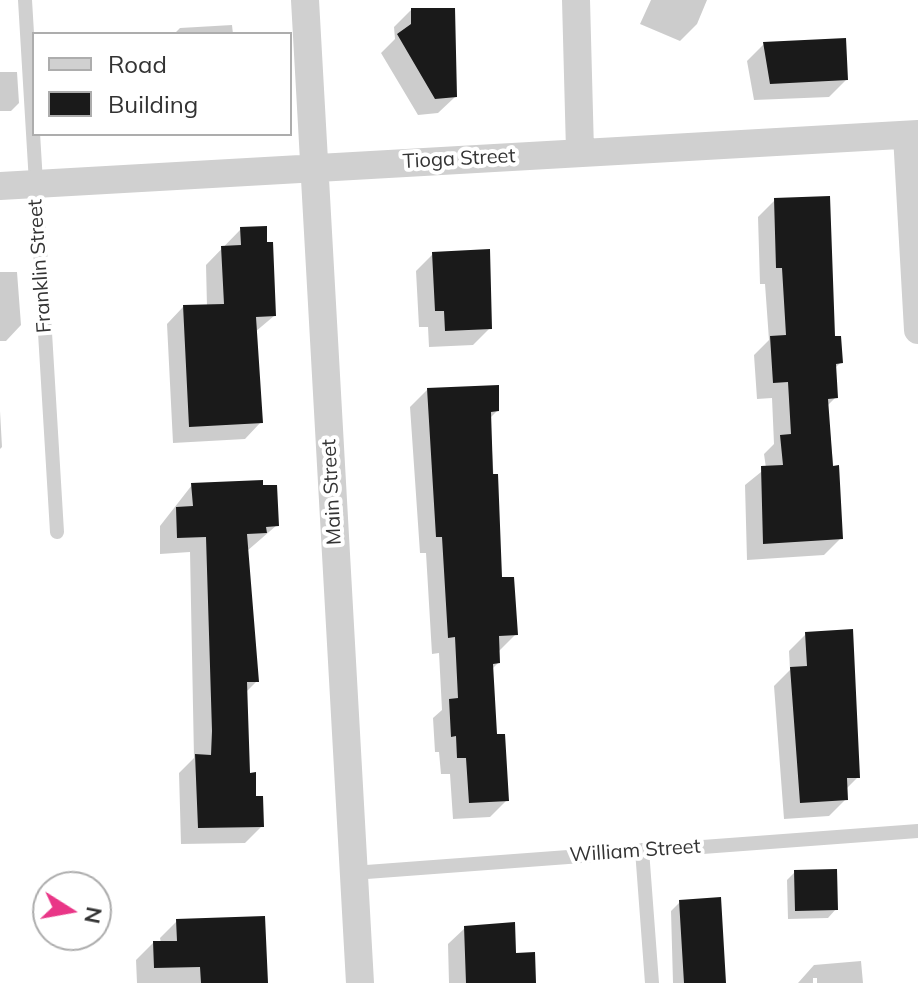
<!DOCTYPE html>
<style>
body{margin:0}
#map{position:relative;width:918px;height:983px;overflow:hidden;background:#fff;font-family:Mulish,sans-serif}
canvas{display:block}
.legend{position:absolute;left:32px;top:32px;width:260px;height:104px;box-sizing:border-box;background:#fff;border:2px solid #adadad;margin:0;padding:10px 14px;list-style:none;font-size:24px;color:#333}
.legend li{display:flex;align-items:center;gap:16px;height:40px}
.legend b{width:40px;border:2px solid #adadad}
.north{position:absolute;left:32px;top:871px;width:80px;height:80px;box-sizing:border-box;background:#fff;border:2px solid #adadad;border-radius:50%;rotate:101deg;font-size:22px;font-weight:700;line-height:32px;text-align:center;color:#333}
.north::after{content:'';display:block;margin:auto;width:28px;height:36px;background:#e93687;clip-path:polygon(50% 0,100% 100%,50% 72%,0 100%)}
</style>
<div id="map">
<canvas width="918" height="983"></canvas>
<ul class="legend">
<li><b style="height:10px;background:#d0d0d0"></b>Road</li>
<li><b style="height:22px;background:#1a1a1a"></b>Building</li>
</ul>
<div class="north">N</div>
</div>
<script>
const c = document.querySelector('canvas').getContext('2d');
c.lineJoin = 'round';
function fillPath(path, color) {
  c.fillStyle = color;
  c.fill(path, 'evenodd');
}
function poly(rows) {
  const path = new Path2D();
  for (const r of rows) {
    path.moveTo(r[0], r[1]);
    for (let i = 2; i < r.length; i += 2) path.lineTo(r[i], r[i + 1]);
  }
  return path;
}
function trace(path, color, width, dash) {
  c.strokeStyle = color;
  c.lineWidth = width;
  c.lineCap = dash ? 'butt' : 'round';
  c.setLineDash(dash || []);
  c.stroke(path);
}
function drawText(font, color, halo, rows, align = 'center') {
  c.font = font + ' Mulish,sans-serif';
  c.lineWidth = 8;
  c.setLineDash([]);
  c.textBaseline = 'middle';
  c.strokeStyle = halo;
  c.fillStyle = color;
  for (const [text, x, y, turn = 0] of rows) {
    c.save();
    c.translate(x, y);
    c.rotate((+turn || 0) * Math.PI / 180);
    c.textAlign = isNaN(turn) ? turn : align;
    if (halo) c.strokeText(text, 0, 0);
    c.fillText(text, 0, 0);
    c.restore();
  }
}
fillPath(poly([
 [651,0,707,0,697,24,680,41,640,24],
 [411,10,455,97,438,113,418,115,381,53,395,39,394,27],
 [232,25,233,34,174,34,180,28],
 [764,44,846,80,829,97,754,100,747,61],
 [0,72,17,72,19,103,11,111,0,111],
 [775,200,841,362,834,369,836,397,827,406,841,538,824,555,747,560,745,485,766,468,764,454,774,444,772,398,757,399,754,355,769,340,765,284,760,284,758,217],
 [241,229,274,316,255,332,261,422,245,439,173,443,167,324,183,307,207,307,206,265],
 [433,254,490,328,473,345,429,347,428,327,419,327,416,271],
 [0,272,17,272,21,325,6,341,0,341],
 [427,390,497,411,490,418,500,580,516,634,498,652,498,663,491,670,495,736,507,800,490,817,453,819,450,774,441,774,439,752,435,752,433,718,442,710,439,653,432,654,426,553,420,553,410,407],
 [0,411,2,447,0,449],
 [192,485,277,525,247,551,257,681,245,693,248,775,262,826,245,843,181,844,179,773,194,758,190,552,160,554,160,526],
 [806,634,858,777,846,789,846,799,829,816,784,819,774,686,790,670,789,651],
 [795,872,836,909,828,918,788,919,787,880],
 [680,902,723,983,673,983,671,911],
 [177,921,266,983,137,983,136,960,153,943,161,943,160,938],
 [465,928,514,955,533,983,449,983,448,944],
 [861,961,863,983,817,983,817,978,813,978,813,983,798,983,814,965]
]), '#0003');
fillPath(poly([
 [411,8,455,8,457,97,435,99,397,34,411,24],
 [846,38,848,80,770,84,763,42],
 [830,196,835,336,841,336,843,363,836,364,838,398,828,399,833,466,839,465,843,539,763,544,761,466,783,465,780,435,791,434,788,382,773,383,770,336,786,335,782,268,776,268,774,198],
 [267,226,267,242,273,242,276,316,256,317,263,423,189,427,183,305,224,304,221,246,241,245,240,227],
 [490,249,492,329,445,331,444,311,435,311,432,252],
 [499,385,499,411,491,412,493,474,498,474,502,577,514,577,518,635,499,636,500,663,493,664,497,734,505,734,509,801,469,803,466,758,457,758,456,736,451,737,449,699,458,698,455,637,448,638,442,537,436,537,427,388],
 [263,480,263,485,277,485,279,526,266,527,267,533,247,534,259,682,247,682,250,773,256,772,256,796,263,796,264,827,198,828,195,754,211,755,212,731,206,537,177,538,176,507,193,506,191,483],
 [853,629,860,778,847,778,848,800,800,803,790,667,807,666,805,632],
 [837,869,838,910,795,911,794,870],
 [721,897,726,983,684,983,679,900],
 [265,916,268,983,201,983,200,967,154,968,153,941,177,941,176,919],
 [515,922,516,953,535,952,536,983,466,983,464,926]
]), '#1a1a1a');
trace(poly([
 [25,0,57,532],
 [642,850,652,983],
 [353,873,918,831]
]), '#d0d0d0', 14);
trace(poly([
 [305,0,360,983],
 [576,0,580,151],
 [907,135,918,330],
 [0,186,918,134]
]), '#d0d0d0', 28);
drawText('20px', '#333', '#fff', [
 ["Tioga Street",459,159,-3],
 ["Franklin Street",40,266,-94],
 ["Main Street",332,492,-93],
 ["William Street",635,851,-4]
]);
</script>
